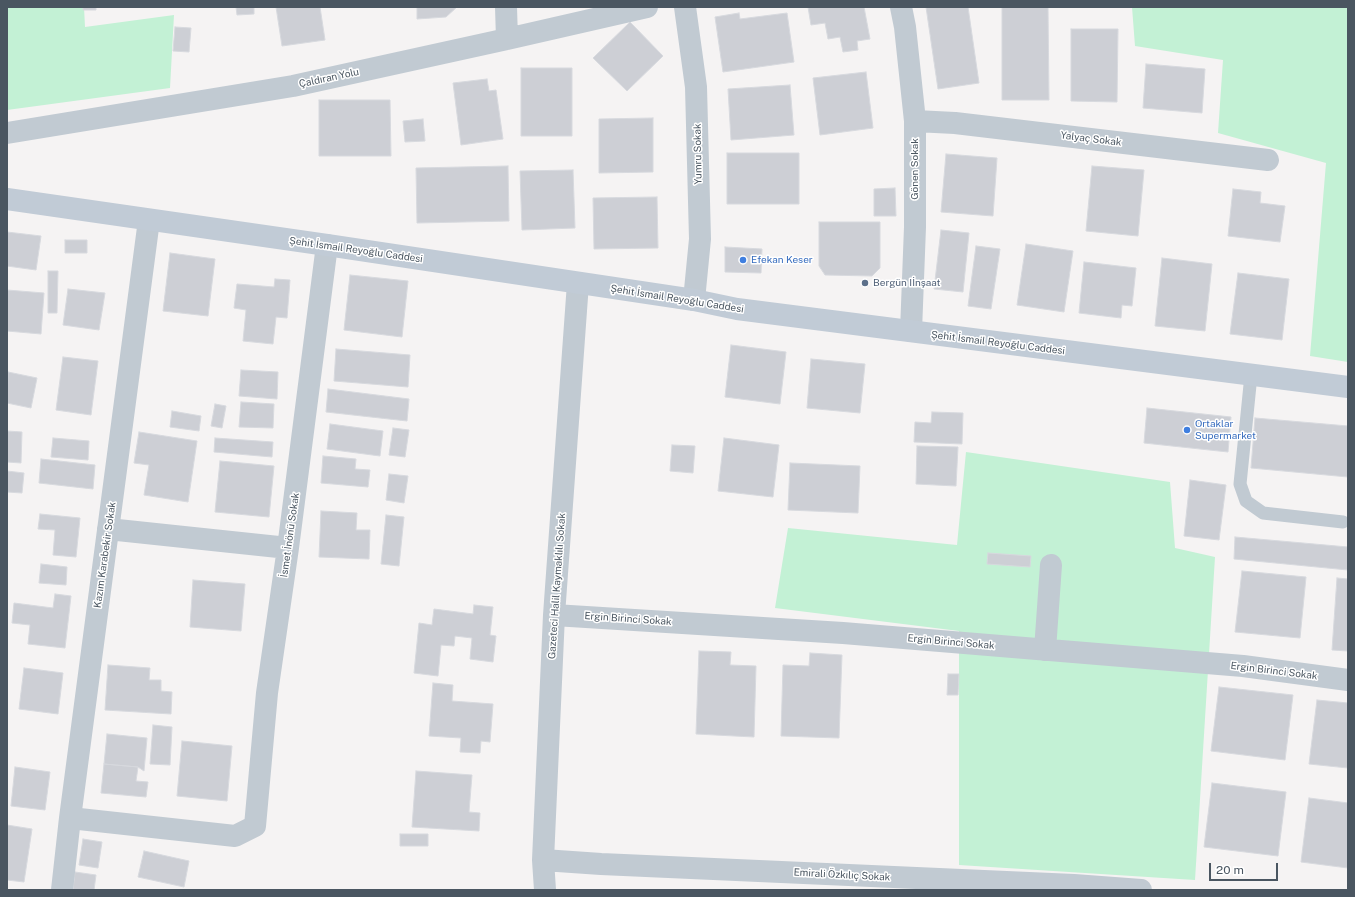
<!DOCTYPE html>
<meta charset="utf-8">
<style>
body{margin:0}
#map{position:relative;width:1355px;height:897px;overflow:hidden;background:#f5f3f3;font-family:"Public Sans",sans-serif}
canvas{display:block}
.frame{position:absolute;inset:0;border:8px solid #4a5661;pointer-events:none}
.scale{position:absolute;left:1209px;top:863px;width:69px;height:18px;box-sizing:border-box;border:2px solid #4a5661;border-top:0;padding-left:5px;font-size:12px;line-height:14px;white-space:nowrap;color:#4a5661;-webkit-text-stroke:3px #fff;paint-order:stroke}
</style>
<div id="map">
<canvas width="1355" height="897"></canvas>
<div class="frame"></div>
<div class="scale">20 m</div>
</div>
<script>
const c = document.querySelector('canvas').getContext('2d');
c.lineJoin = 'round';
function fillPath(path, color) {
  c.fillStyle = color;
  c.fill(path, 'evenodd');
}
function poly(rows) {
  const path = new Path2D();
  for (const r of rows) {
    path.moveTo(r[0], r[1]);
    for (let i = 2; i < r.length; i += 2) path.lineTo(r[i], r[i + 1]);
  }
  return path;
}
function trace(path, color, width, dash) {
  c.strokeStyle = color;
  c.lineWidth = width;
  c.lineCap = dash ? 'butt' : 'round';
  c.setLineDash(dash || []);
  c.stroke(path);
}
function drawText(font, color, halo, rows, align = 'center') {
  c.font = font + ' "Public Sans",sans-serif';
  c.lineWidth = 3;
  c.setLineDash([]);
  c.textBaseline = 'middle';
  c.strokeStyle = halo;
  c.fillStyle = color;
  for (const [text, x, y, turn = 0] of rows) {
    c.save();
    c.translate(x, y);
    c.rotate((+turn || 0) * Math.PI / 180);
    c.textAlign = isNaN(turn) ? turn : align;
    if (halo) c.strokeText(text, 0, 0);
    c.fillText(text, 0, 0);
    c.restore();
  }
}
fillPath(poly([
 [7,7,84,7,85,27,174,15,170,88,7,110],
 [1132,7,1348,7,1348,362,1310,356,1326,163,1218,133,1223,60,1135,46],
 [966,452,1170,482,1175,548,1215,557,1195,880,959,865,959,631,775,608,788,528,957,545]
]), '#c3f1d5');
const building = poly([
 [83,7,96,7,96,10,83,10,83,7],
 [236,7,254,7,254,14,237,15,236,7],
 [276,7,320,7,325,40,282,46,276,7],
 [417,7,457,7,446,17,417,19,417,7],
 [808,7,864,7,870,39,857,41,858,50,843,52,840,37,828,39,825,23,811,25,808,7],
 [926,7,968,7,979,83,938,89,926,7],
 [1002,7,1048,7,1049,100,1002,100,1002,7],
 [739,13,740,19,787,13,794,62,723,72,715,17,739,13],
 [630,22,663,56,627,91,593,58,630,22],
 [175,27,191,28,189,52,173,51,175,27],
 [1071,29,1118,29,1117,102,1071,101,1071,29],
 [1146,64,1205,69,1202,113,1143,108,1146,64],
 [521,68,572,68,572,136,521,136,521,68],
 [866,72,873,128,820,135,813,78,866,72],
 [487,79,489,91,496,90,503,139,461,145,453,83,487,79],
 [790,85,794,135,731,140,728,89,790,85],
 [319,100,390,100,391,156,319,156,319,100],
 [653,118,653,172,599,173,599,119,653,118],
 [423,119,425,141,405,142,403,121,423,119],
 [727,153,799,153,799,204,727,204,727,153],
 [946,154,997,158,993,216,941,212,946,154],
 [508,166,509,221,417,223,416,168,508,166],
 [1092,166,1144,170,1138,236,1086,231,1092,166],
 [573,170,575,228,522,230,520,171,573,170],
 [895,188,896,216,874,216,874,189,895,188],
 [1233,189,1261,192,1260,203,1285,206,1280,242,1228,236,1233,189],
 [657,197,658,248,594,249,593,198,657,197],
 [819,222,880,222,880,268,872,276,825,275,819,266,819,222],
 [941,230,969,233,963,292,934,289,941,230],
 [7,232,41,236,36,270,7,266,7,232],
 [65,240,87,240,87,253,65,253,65,240],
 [1026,244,1073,251,1064,312,1017,305,1026,244],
 [976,246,1000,249,991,309,968,306,976,246],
 [725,247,762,249,761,273,725,272,725,247],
 [170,253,215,259,208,316,163,311,170,253],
 [1162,258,1212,264,1205,331,1155,326,1162,258],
 [1084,262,1136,268,1132,306,1122,305,1121,318,1079,313,1084,262],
 [48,271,58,271,57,313,48,313,48,271],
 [1238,273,1289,279,1282,340,1230,334,1238,273],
 [350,275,408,281,402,337,344,330,350,275],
 [275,279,290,280,287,318,276,317,273,344,243,341,246,310,234,308,237,284,274,287,275,279],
 [68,289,105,293,99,330,63,325,68,289],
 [7,290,44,293,41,334,7,331,7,290],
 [731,345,786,352,780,404,725,397,731,345],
 [336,349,410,355,408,387,334,381,336,349],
 [63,357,98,361,91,415,56,410,63,357],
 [811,359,865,364,860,413,807,408,811,359],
 [241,370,278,372,277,399,239,396,241,370],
 [8,372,37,378,31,408,7,403,8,372],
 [328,389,409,399,407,421,326,412,328,389],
 [241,402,274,404,273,428,239,427,241,402],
 [215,404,226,406,222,428,211,426,215,404],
 [1147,408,1231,417,1228,452,1144,443,1147,408],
 [172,411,201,416,199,431,170,427,172,411],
 [932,412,963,413,962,444,914,442,915,422,931,423,932,412],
 [1255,418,1348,426,1348,477,1251,468,1255,418],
 [330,424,383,431,380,456,327,449,330,424],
 [393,428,409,430,405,457,389,455,393,428],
 [7,431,22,432,21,463,7,462,7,431],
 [139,432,197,441,188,502,144,495,149,465,134,463,139,432],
 [53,438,89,441,88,460,51,457,53,438],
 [215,438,273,442,272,457,214,452,215,438],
 [724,438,779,445,773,497,718,491,724,438],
 [672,445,695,446,693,473,670,471,672,445],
 [917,446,958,447,956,486,916,484,917,446],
 [323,456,356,459,355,469,370,470,368,487,321,483,323,456],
 [41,459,95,465,93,489,39,483,41,459],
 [220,461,274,466,269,517,215,512,220,461],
 [790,463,860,466,858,513,788,510,790,463],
 [7,471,24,473,22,493,7,492,7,471],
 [389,474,408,476,404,503,386,500,389,474],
 [1190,480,1226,485,1219,540,1184,536,1190,480],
 [321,511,357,513,356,530,370,530,369,559,319,557,321,511],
 [40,514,80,518,76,557,53,555,55,530,38,529,40,514],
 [386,515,404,517,399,566,381,564,386,515],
 [1235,537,1348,547,1348,570,1234,559,1235,537],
 [988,553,1031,556,1030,567,987,564,988,553],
 [41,564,67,567,66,585,39,583,41,564],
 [1242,571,1306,577,1300,638,1235,632,1242,571],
 [1337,578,1348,579,1348,651,1332,650,1337,578],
 [193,580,245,584,241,631,190,627,193,580],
 [55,594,71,596,65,648,28,644,30,625,12,623,14,603,53,608,55,594],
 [474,605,493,607,490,635,496,636,493,662,470,659,472,638,455,636,454,646,441,645,438,676,414,673,419,623,432,625,434,609,473,614,474,605],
 [699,651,731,652,730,665,756,666,754,737,696,734,699,651],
 [810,653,842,655,839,738,781,736,783,665,809,666,810,653],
 [108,665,150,668,149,680,161,680,161,691,172,692,171,714,105,710,108,665],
 [24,668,63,673,58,714,19,709,24,668],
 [948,674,959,674,958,695,947,695,948,674],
 [433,683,453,685,452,701,493,704,490,742,481,741,480,753,460,752,461,738,429,736,433,683],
 [1219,687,1293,695,1285,760,1211,751,1219,687],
 [1317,700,1348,703,1348,768,1309,764,1317,700],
 [153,725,172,727,170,765,150,764,153,725],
 [107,734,147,738,144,771,138,767,104,764,107,734],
 [182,741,232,746,227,801,177,796,182,741],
 [104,764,138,767,136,781,148,782,146,797,101,793,104,764],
 [15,767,50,772,45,810,11,806,15,767],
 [416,771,472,775,469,812,480,813,479,831,412,827,416,771],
 [1212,783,1286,792,1278,856,1204,847,1212,783],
 [1309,798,1348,803,1348,868,1301,862,1309,798],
 [7,825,32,829,24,882,7,880,7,825],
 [400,834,428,834,428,846,400,846,400,834],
 [83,839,102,842,98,868,79,865,83,839],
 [144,851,189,861,184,887,138,877,144,851],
 [75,872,96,875,94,890,73,890,75,872]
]);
fillPath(building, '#cdcfd5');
trace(building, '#d7d9de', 1);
trace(poly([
 [1251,375,1240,484,1246,501,1263,513,1343,522]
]), '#c1cad2', 13);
trace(poly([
 [506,7,507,39],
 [685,7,696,87,700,239,694,300],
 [901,7,905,27,915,121,915,227,911,331],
 [915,121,955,123,1268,160],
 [7,133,293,86,507,39,647,7],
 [108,529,288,548],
 [554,615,843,633,1243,666,1348,680],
 [1045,650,1051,565],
 [70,818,235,836,255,826,267,693,288,548,327,245],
 [543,860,601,864,1074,885,1141,890],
 [62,890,70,818,149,220],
 [545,890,543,860,554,615,578,283]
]), '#c1cad2', 22);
trace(poly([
 [7,199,327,245,694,300,737,309,1348,387]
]), '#c1cbd6', 22);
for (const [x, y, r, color] of [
 [743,260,4,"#3f7fe0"],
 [865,283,4,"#5c6f8a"],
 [1187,430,4,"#3f7fe0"]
]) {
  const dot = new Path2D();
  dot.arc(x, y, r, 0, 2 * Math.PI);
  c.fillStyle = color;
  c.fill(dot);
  trace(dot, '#fff', 1.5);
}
drawText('10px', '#4a5661', '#fff', [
 ["Çaldıran Yolu",329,78,-12],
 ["Yalyaç Sokak",1091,139,7],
 ["Yumru Sokak",698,154,-91],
 ["Gönen Sokak",915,169,-90],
 ["Şehit İsmail Reyoğlu Caddesi",356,250,8],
 ["Şehit İsmail Reyoğlu Caddesi",677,299,9],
 ["Şehit İsmail Reyoğlu Caddesi",998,343,7],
 ["İsmet İnönü Sokak",290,535,-82],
 ["Kazım Karabekir Sokak",105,555,-82],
 ["Gazeteci Halil Kaymaklılı Sokak",557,586,-86],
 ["Ergin Birinci Sokak",628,619,4],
 ["Ergin Birinci Sokak",951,642,5],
 ["Ergin Birinci Sokak",1274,671,7],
 ["Emirali Özkılıç Sokak",842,875,3]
]);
drawText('10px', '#366cbe', '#fff', [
 ["Efekan Keser",751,260],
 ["Ortaklar",1195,424],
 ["Supermarket",1195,436]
], 'left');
drawText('10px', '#4e5e75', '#fff', [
 ["Bergün Iİnşaat",873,283]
], 'left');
</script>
